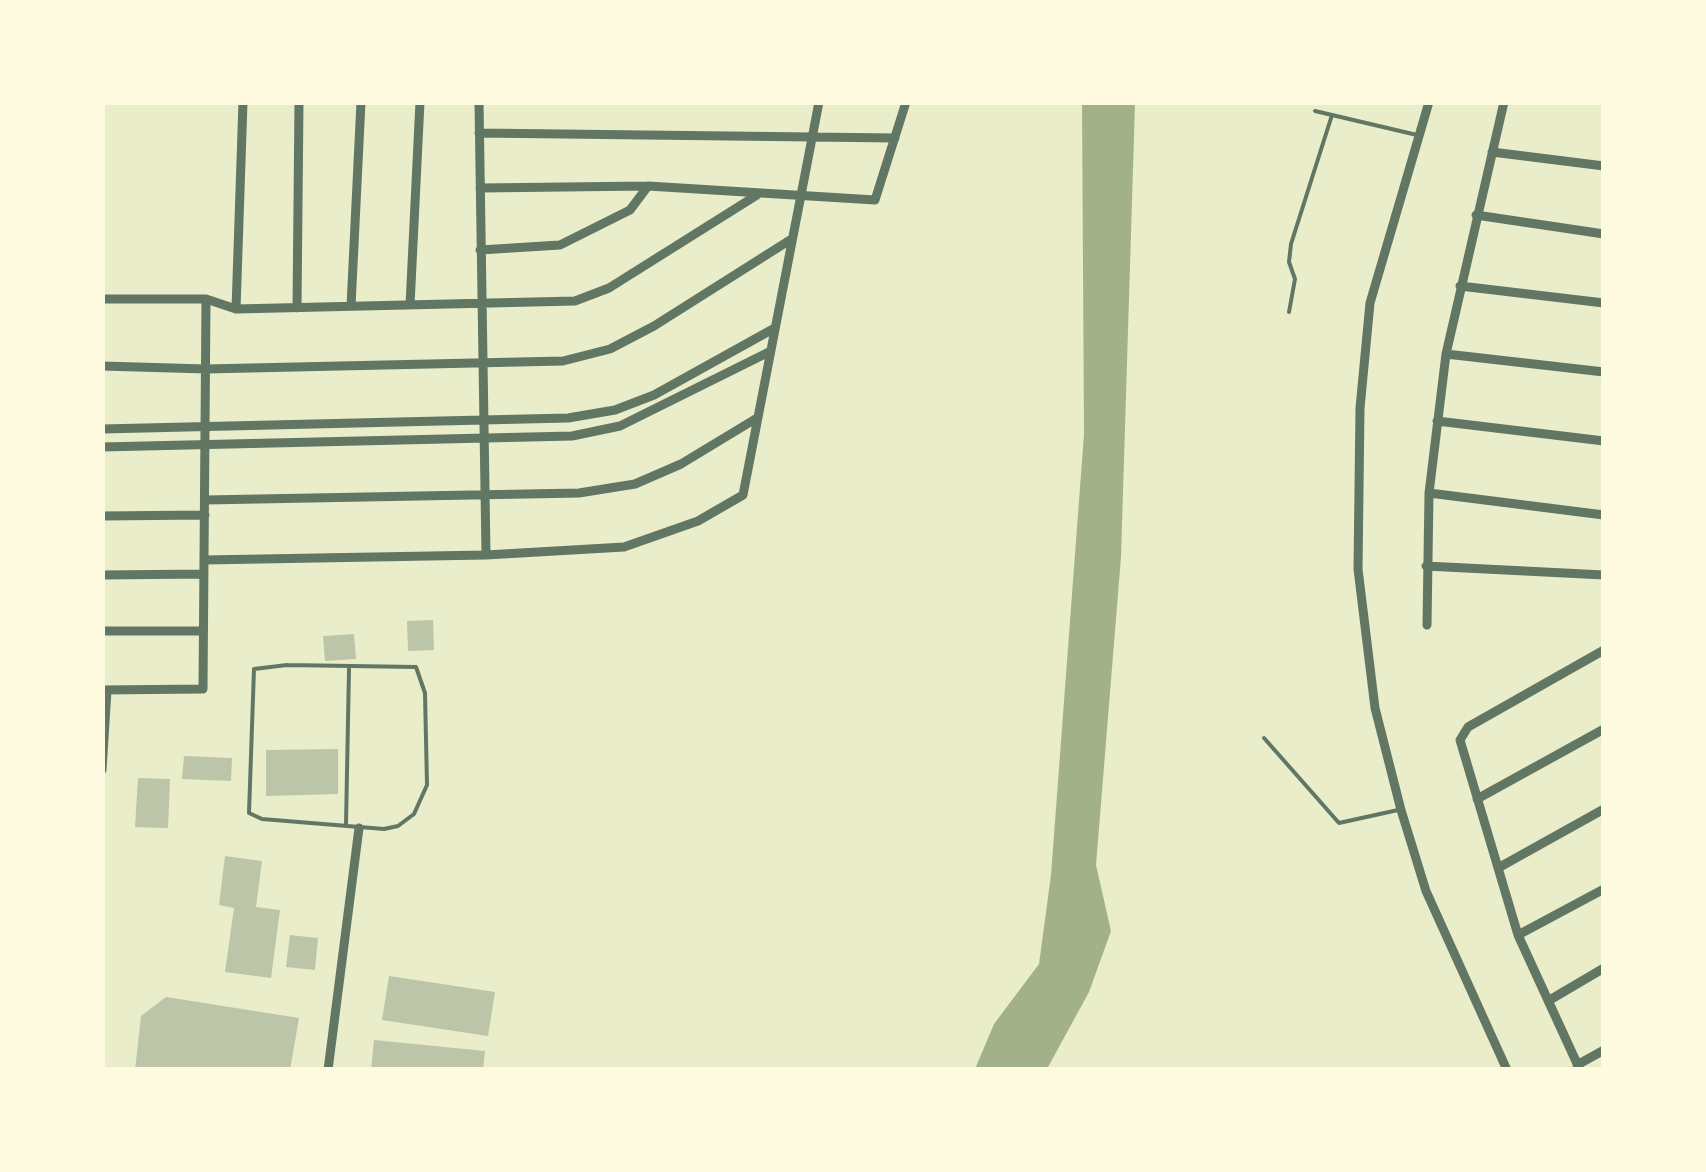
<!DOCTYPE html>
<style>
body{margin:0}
#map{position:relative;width:1706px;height:1172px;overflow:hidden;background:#e9edc9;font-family:Barlow,sans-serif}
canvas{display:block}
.frame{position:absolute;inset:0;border:105px solid #fefae0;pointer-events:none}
</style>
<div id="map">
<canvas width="1706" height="1172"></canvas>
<div class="frame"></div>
</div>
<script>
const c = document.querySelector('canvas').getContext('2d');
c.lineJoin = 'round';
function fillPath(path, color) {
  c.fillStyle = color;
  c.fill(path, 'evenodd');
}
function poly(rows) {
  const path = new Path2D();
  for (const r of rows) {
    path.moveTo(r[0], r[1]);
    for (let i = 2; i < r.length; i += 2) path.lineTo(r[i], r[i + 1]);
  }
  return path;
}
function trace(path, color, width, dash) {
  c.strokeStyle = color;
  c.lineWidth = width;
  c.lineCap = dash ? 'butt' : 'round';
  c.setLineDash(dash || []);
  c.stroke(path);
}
fillPath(poly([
 [1082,103,1135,104,1121,557,1096,865,1111,931,1089,992,1047,1069,975,1069,994,1024,1039,964,1051,875,1084,434]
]), '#a3b18a');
fillPath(poly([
 [433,620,434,650,408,651,407,621],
 [354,634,356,659,325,661,323,636],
 [338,749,338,794,266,796,266,750],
 [184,756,232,758,231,781,182,779],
 [138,778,170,779,168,828,135,827],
 [225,856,262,861,256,907,280,910,271,978,225,972,234,908,219,905],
 [290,935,318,938,315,970,286,967],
 [389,976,495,992,488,1036,382,1020],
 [166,997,299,1018,290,1070,135,1070,141,1016],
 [374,1040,485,1051,483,1070,371,1070]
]), '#bcc5a7');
trace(poly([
 [1315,111,1417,135],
 [1289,312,1295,279,1289,262,1291,244,1332,115],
 [287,665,416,667,425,693,427,785,414,814,398,826,384,829,262,819,249,813,254,669,287,665],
 [1264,738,1339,823,1398,810],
 [346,824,349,669]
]), '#617663', 4);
trace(poly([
 [479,102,486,555],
 [1429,102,1370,303,1360,408,1358,569,1375,708,1401,810,1426,891,1507,1070],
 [479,133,895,138],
 [1492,152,1604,166],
 [480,188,648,186,875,200,906,102],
 [1476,215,1604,234],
 [480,250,560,245,630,210,648,186],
 [1460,286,1604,303],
 [102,299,206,299,236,309,575,301,609,288,757,195],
 [410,305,420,102],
 [351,306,361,102],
 [297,308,299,102],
 [236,309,243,102],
 [1446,354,1604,372],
 [102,366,206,369,563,361,610,349,654,326,790,240],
 [1437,421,1604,441],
 [102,429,568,418,615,410,654,395,773,329],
 [102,447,572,436,620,426,769,352],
 [1429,493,1604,515],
 [205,500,579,493,635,484,681,464,757,418],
 [102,516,205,515],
 [204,560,486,555,624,547,698,521,743,495,819,102],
 [1426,566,1604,575],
 [102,575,204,574],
 [1427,625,1429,493,1446,354,1504,102],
 [102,631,203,631],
 [102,690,203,689,206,299],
 [102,770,107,690],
 [1477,799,1604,729],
 [1498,868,1604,809],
 [1518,935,1604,889],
 [1548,1001,1604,968],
 [1577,1065,1604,1050],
 [328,1070,359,828],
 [1580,1070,1518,935,1460,740,1468,727,1604,650]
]), '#617663', 9);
</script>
